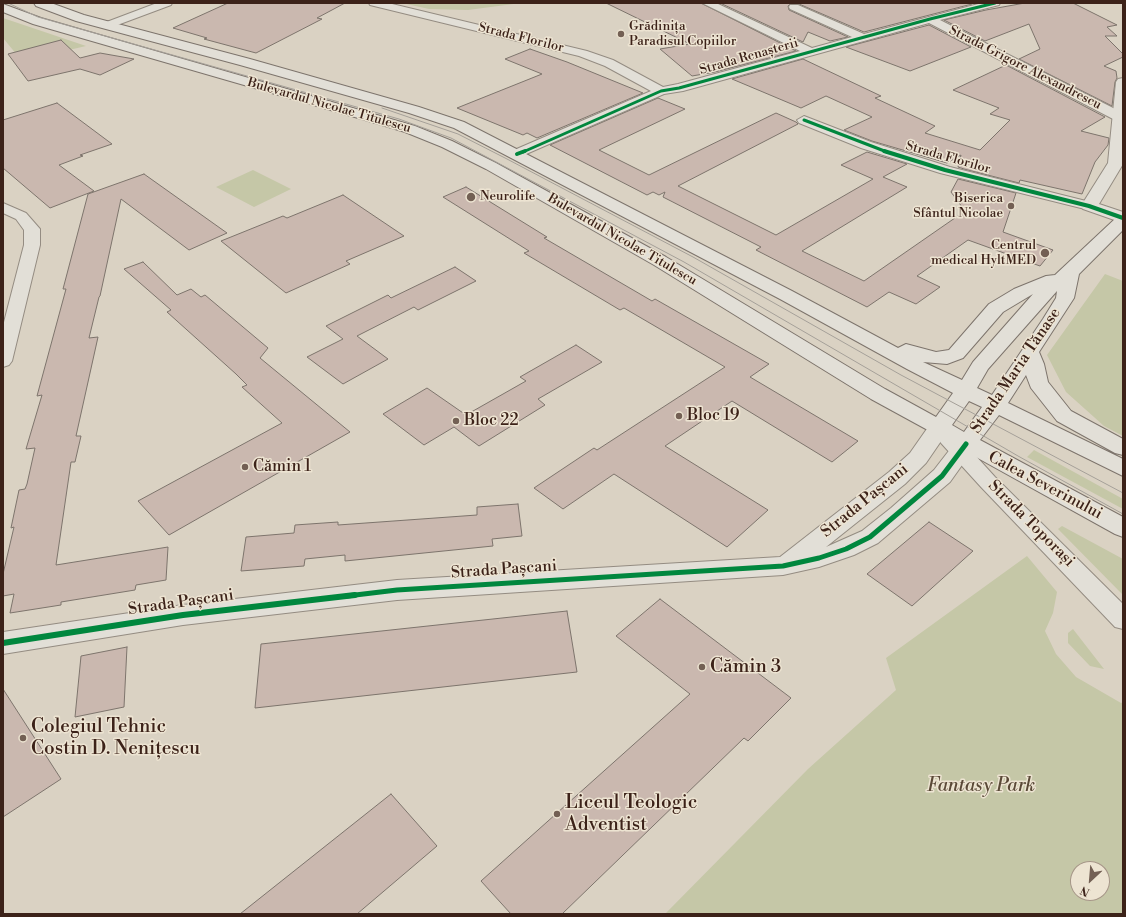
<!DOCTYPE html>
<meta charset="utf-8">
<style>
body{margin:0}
#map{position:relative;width:1126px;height:917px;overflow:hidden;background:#dad2c3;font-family:"Libre Bodoni",serif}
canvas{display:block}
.frame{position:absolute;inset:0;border:4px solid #3c2219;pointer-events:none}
.north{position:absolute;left:1070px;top:861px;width:40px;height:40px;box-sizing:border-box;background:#ede4d2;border:1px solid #a69688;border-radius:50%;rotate:206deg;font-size:11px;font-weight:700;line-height:16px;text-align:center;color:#3c2219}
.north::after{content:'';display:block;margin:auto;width:14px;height:18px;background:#736054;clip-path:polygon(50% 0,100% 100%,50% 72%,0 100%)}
</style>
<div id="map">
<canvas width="1126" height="917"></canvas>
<div class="frame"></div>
<div class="north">N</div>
</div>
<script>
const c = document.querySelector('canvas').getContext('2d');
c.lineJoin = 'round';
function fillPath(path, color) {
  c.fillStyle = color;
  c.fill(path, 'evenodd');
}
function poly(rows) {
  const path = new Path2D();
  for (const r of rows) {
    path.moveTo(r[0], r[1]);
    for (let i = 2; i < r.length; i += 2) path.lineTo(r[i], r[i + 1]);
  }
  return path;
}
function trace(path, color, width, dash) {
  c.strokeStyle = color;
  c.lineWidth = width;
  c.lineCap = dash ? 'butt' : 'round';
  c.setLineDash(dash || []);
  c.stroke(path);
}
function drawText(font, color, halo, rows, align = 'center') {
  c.font = font + ' "Libre Bodoni",serif';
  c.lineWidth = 3;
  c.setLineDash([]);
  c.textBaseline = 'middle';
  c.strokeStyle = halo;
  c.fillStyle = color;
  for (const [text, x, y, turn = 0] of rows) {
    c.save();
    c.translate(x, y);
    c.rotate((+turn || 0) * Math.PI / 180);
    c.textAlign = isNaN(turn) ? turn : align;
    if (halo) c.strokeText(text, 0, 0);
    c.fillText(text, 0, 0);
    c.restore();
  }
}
fillPath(poly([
 [402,3,521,3,468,10,429,9],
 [3,18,86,46,22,61,3,38],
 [253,170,291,189,254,207,216,187],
 [1105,274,1123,281,1123,436,1104,426,1066,392,1047,355],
 [1034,450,1123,499,1123,509,1027,457],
 [1062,526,1123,559,1123,595,1058,529],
 [1027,556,1057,592,1053,613,1045,631,1056,654,1076,677,1121,703,1123,702,1123,914,665,914,808,769,896,690,886,658],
 [1078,869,1102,869,1102,893,1078,893],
 [1073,629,1104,669,1090,666,1068,643,1068,633]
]), '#c5c7a7');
const building = poly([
 [228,3,345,3,317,18,322,19,256,53,204,39,207,38,173,28,228,3],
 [606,3,701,3,796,51,715,72,692,76,660,49,690,44,606,3],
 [720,3,970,3,972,4,864,32,799,4,790,4,788,6,789,10,848,37,830,41,808,32,803,42,720,3],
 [1025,3,1073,3,1117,25,1107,27,1117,36,1105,36,1123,54,1123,57,1104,66,1116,71,1117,78,1115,82,1112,106,1019,59,1040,49,1029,24,985,41,944,20,986,10,1025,3],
 [929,25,971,47,910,71,846,47,929,25],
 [61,40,80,58,100,53,134,59,100,75,80,69,28,81,8,54,61,40],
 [530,49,567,62,643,93,537,138,527,133,523,135,457,108,542,74,505,59,530,49],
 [803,59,881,96,875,98,935,126,925,133,980,150,1010,120,990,114,999,108,953,90,1006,65,1105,117,1081,131,1109,138,1108,145,1095,162,1082,194,1020,180,1019,183,964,169,958,167,961,155,947,163,872,141,844,130,872,117,826,96,801,108,732,79,803,59],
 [658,98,685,109,599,150,649,175,776,113,796,122,798,124,678,186,776,235,873,179,841,165,867,152,907,164,883,177,907,187,802,251,864,281,965,211,951,192,958,179,1016,193,1003,232,1053,250,1040,266,968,240,917,276,940,287,916,304,889,292,867,307,756,250,761,247,663,197,665,192,659,195,653,192,647,195,550,145,658,98],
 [57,103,112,144,80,155,83,156,59,165,94,191,50,208,3,168,3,120,57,103],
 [144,174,227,233,189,250,121,199,100,296,99,297,89,338,98,337,76,436,81,436,75,462,71,462,56,565,168,547,166,580,136,585,135,590,61,602,61,605,10,613,14,594,3,596,3,574,14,527,11,528,19,490,25,489,27,484,35,448,26,449,42,395,37,396,66,289,63,289,88,194,144,174],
 [466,187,547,237,544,238,652,301,655,299,769,364,750,377,858,441,832,462,732,401,665,446,768,510,727,547,614,474,563,509,534,488,594,448,597,450,725,367,624,308,620,310,524,253,529,251,443,197,466,187],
 [343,195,404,236,346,261,350,264,286,293,221,241,283,216,287,218,343,195],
 [143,262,177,295,191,289,201,297,205,295,268,348,260,358,350,432,169,535,138,501,282,423,242,387,247,385,236,374,167,312,171,310,124,269,143,262],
 [455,267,476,281,418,310,414,307,357,336,388,359,343,384,307,357,343,339,326,326,388,295,391,298,455,267],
 [576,345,602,362,538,399,545,405,479,446,454,427,424,445,383,414,427,388,466,415,526,381,520,377,576,345],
 [518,504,522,536,492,539,493,546,345,561,345,555,305,559,304,566,241,571,246,537,294,533,295,525,338,522,338,525,477,515,477,507,518,504],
 [929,522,973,551,912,606,867,574,929,522],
 [660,599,791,698,748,741,744,738,562,914,511,914,481,881,690,694,616,636,660,599],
 [567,611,577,672,255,708,261,644,567,611],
 [127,647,124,707,75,717,81,656,127,647],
 [3,689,61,779,3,817,3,689],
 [391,794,437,846,357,914,240,914,391,794]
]);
fillPath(building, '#cab8af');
trace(building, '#7d746c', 1);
const minor = poly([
 [157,3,172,3,171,5,112,27,108,28,102,25,104,23,157,3],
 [369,3,388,3,587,51,613,60,663,87,678,84,800,51,702,3,716,3,812,48,852,37,790,9,789,7,790,5,798,5,864,34,982,3,1000,3,999,5,940,20,1123,113,1123,120,1115,120,929,23,683,91,664,94,517,158,512,157,510,154,512,151,651,91,605,66,579,56,370,5,369,3],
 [804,116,871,142,950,167,1094,203,1096,206,1094,209,1089,210,940,173,861,148,799,123,797,120,804,116],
 [3,203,26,213,40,229,40,245,12,361,9,365,3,367,3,326,24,245,24,230,16,219,3,213,3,203],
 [948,431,955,433,995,477,1123,604,1123,629,1115,627,981,487,941,443,938,438,941,433,948,431]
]);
const tertiary = poly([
 [1123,78,1123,164,1099,204,1123,212,1123,223,1083,209,1081,206,1108,163,1116,82,1118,79,1123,78],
 [939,421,947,423,950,428,926,463,905,484,826,547,862,531,891,508,934,470,958,439,966,437,974,439,977,444,950,482,878,543,854,555,819,567,783,575,397,600,183,625,3,654,3,632,183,605,397,580,780,557,889,472,910,453,931,423,939,421]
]);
const secondary = poly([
 [34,3,51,3,84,15,250,59,419,107,464,122,792,291,898,348,906,344,936,352,949,350,989,304,1014,289,1046,276,1055,275,1117,217,1123,216,1123,230,1079,274,1074,298,1039,352,1044,364,1048,382,1071,411,1123,439,1123,455,1115,453,1057,421,1031,388,1026,375,1008,403,1123,459,1123,476,999,415,980,440,1123,517,1123,537,1115,534,965,451,958,449,957,446,871,399,654,265,486,169,442,147,405,132,372,122,33,24,3,12,3,4,41,18,415,126,452,141,496,163,666,257,885,389,936,417,953,393,907,369,780,299,454,128,409,113,240,65,76,21,36,6,34,3],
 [1057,291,1056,298,1043,319,992,395,977,388,988,369,1057,291],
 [1033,294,973,362,962,380,923,362,947,364,963,358,1003,312,1033,294],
 [969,401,982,407,964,432,952,425,969,401]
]);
trace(minor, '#948c82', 2);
trace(tertiary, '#948c82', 2);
trace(secondary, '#7d746c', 2);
fillPath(minor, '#e2dfd7');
fillPath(tertiary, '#e2dfd7');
fillPath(secondary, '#e2dfd7');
trace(poly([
 [8,3,38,17,399,119,451,138,684,262,1018,456,1123,514],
 [382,108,458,134,507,159,693,257,901,375,1123,493]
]), '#a5a099', 1);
trace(poly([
 [804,120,887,152],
 [523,152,661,91,679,88,930,19,995,3]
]), '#00873e', 3);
trace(poly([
 [884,151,945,170,1089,206,1123,218],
 [517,154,525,151]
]), '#00873e', 4);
trace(poly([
 [347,596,397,590,783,566,819,558,846,549,870,537,942,476,966,444]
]), '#00873e', 5);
trace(poly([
 [3,643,183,615,355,595]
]), '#00873e', 6);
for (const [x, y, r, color] of [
 [621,34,4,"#736054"],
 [471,197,5,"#736054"],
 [1011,206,4,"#736054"],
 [1045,253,5,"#736054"],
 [679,416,4,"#736054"],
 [456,421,4,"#736054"],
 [245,467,4,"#736054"],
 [702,667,4,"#736054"],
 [23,738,4,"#736054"],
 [557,814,4,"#736054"]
]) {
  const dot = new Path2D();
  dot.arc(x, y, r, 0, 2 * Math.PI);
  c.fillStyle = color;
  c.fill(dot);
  trace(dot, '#ede4d2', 1.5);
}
drawText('13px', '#3c2219', '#ede4d2', [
 ["Grădinița",629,27],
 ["Paradisul Copiilor",629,42],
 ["Neurolife",480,197],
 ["Biserica",1003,199,"right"],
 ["Sfântul Nicolae",1003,214,"right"],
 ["Centrul",1036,246,"right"],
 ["medical HyltMED",1036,261,"right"]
], 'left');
drawText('13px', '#3c2219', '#ede4d2', [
 ["Strada Florilor",521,38,14],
 ["Strada Renașterii",749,57,-16],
 ["Strada Grigore Alexandrescu",1025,68,27],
 ["Bulevardul Nicolae Titulescu",329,106,16],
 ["Strada Florilor",948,158,16],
 ["Bulevardul Nicolae Titulescu",622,240,30]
]);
drawText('16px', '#3c2219', '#ede4d2', [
 ["Strada Maria Tănase",1016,371,-56],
 ["Calea Severinului",1045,486,28],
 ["Strada Pașcani",865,501,-39],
 ["Strada Toporași",1031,524,45],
 ["Strada Pașcani",504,570,-4],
 ["Strada Pașcani",181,603,-8]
]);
drawText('16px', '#3c2219', '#ede4d2', [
 ["Bloc 19",687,416],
 ["Bloc 22",464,421],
 ["Cămin 1",253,467]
], 'left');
drawText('19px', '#3c2219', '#ede4d2', [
 ["Cămin 3",710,667],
 ["Colegiul Tehnic",31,727],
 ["Costin D. Nenițescu",31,749],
 ["Liceul Teologic",565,803],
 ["Adventist",565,825]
], 'left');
drawText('italic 19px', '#5a4937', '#ede4d2', [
 ["Fantasy Park",981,786]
]);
</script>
